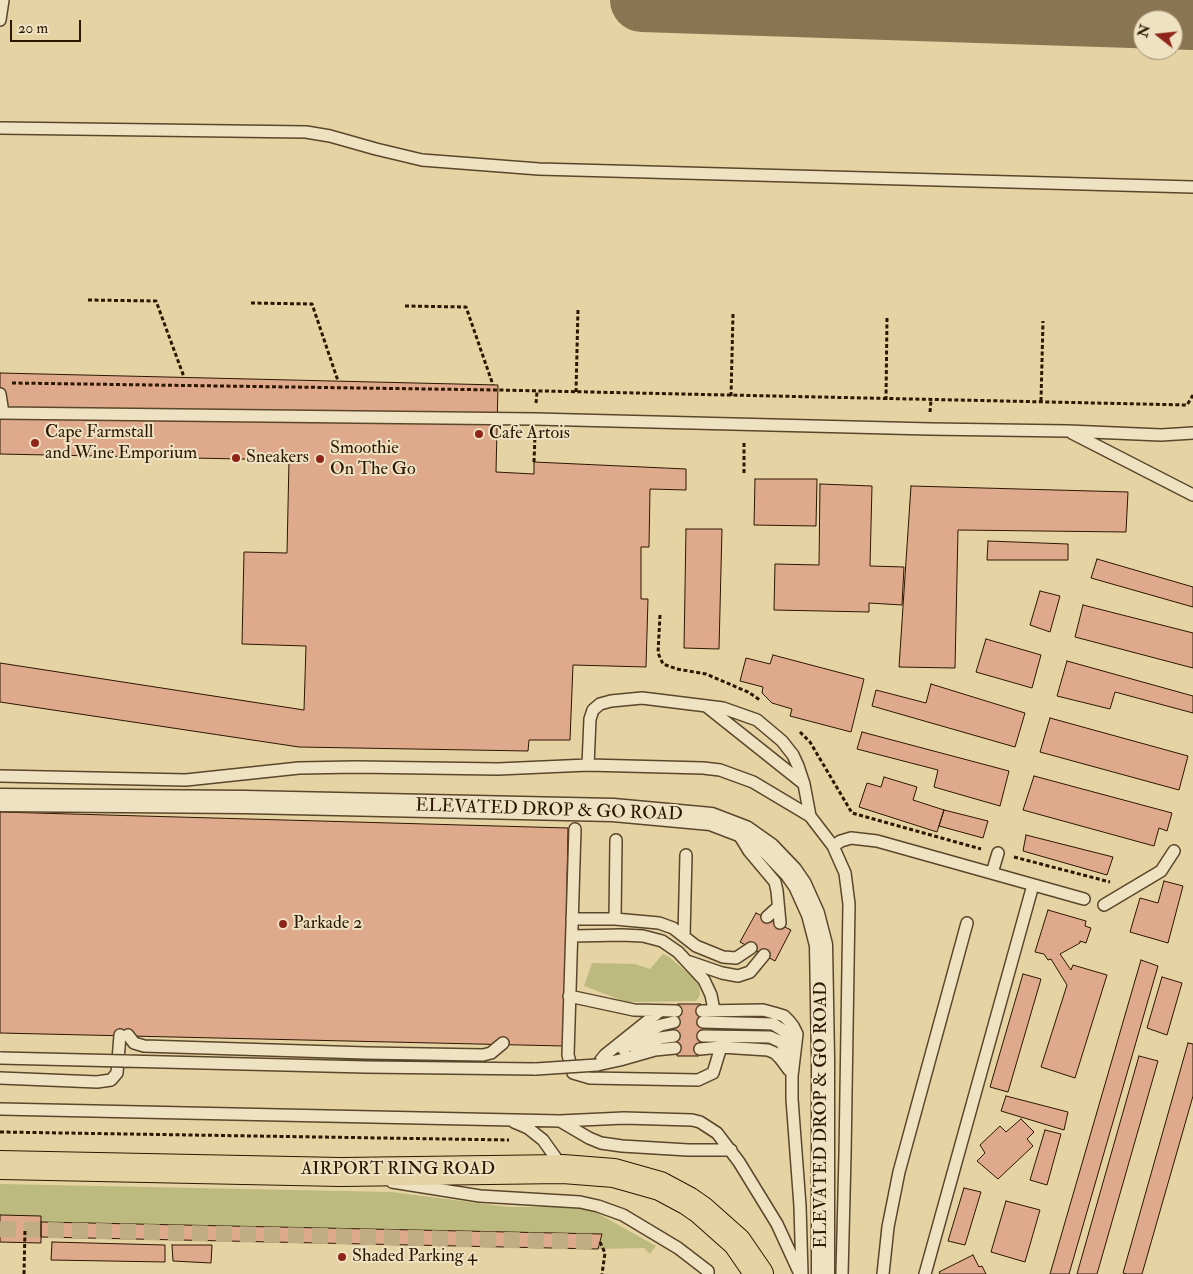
<!DOCTYPE html>
<style>
body{margin:0}
#map{position:relative;width:1193px;height:1274px;overflow:hidden;background:#e6d3a3;font-family:"IM FELL Double Pica",serif}
canvas{display:block}
.north{position:absolute;left:1133px;top:10px;width:50px;height:50px;box-sizing:border-box;background:#efe2c3;border:1px solid #a19175;border-radius:50%;rotate:286deg;font-size:14px;font-weight:700;line-height:20px;text-align:center;color:#2c1701}
.north::after{content:'';display:block;margin:auto;width:18px;height:22px;background:#8f2418;clip-path:polygon(50% 0,100% 100%,50% 72%,0 100%)}
.scale{position:absolute;left:10px;top:20px;width:71px;height:22px;box-sizing:border-box;border:2px solid #2c1701;border-top:0;padding-left:6px;font-size:15px;line-height:18px;white-space:nowrap;color:#2c1701;-webkit-text-stroke:4px #efe2c3;paint-order:stroke}
</style>
<div id="map">
<canvas width="1193" height="1274"></canvas>
<div class="north">N</div>
<div class="scale">20 m</div>
</div>
<script>
const c = document.querySelector('canvas').getContext('2d');
c.lineJoin = 'round';
function fillPath(path, color) {
  c.fillStyle = color;
  c.fill(path, 'evenodd');
}
function poly(rows) {
  const path = new Path2D();
  for (const r of rows) {
    path.moveTo(r[0], r[1]);
    for (let i = 2; i < r.length; i += 2) path.lineTo(r[i], r[i + 1]);
  }
  return path;
}
function trace(path, color, width, dash) {
  c.strokeStyle = color;
  c.lineWidth = width;
  c.lineCap = dash ? 'butt' : 'round';
  c.setLineDash(dash || []);
  c.stroke(path);
}
function drawText(font, color, halo, rows, align = 'center') {
  c.font = font + ' "IM FELL Double Pica",serif';
  c.lineWidth = 4;
  c.setLineDash([]);
  c.textBaseline = 'middle';
  c.strokeStyle = halo;
  c.fillStyle = color;
  for (const [text, x, y, turn = 0] of rows) {
    c.save();
    c.translate(x, y);
    c.rotate((+turn || 0) * Math.PI / 180);
    c.textAlign = isNaN(turn) ? turn : align;
    if (halo) c.strokeText(text, 0, 0);
    c.fillText(text, 0, 0);
    c.restore();
  }
}
fillPath(poly([
 [663,954,669,957,694,978,699,986,700,995,696,1001,626,1002,584,986,592,963,635,964,650,969],
 [0,1184,392,1192,508,1207,574,1207,597,1213,656,1246,650,1254,644,1248,598,1249,602,1234,41,1222,41,1216,0,1215]
]), '#bdba80');
trace(poly([
 [642,0,1193,18]
]), '#897552', 64);
const building = poly([
 [0,373,498,385,496,472,534,474,534,462,686,469,686,490,650,489,649,547,641,547,641,599,648,599,646,667,573,665,570,740,529,740,528,751,299,747,0,702,0,663,304,710,306,646,242,644,244,552,287,553,289,460,0,454,0,373],
 [755,479,817,479,816,526,754,525,755,479],
 [820,484,872,486,870,566,904,567,902,605,869,603,869,612,774,610,775,564,819,565,820,484],
 [911,486,1128,492,1126,532,958,530,955,668,899,667,911,486],
 [686,529,722,529,719,649,684,648,686,529],
 [988,541,1068,544,1068,560,987,560,988,541],
 [1097,559,1193,587,1193,607,1091,578,1097,559],
 [1040,591,1060,596,1050,632,1030,625,1040,591],
 [1083,605,1193,633,1193,668,1075,637,1083,605],
 [986,639,1041,655,1032,688,976,672,986,639],
 [773,655,864,679,851,732,790,716,792,709,772,703,762,693,763,687,740,681,746,658,770,664,773,655],
 [1067,661,1193,696,1193,713,1115,692,1110,709,1057,696,1067,661],
 [931,684,1025,713,1015,747,872,706,876,690,926,703,931,684],
 [1050,718,1188,756,1179,790,1040,752,1050,718],
 [862,732,1009,771,1000,806,934,787,938,770,857,749,862,732],
 [1034,776,1172,813,1167,831,1159,828,1154,846,1023,810,1034,776],
 [884,777,917,787,913,800,944,810,937,832,859,807,867,783,881,787,884,777],
 [944,810,988,821,983,838,939,826,944,810],
 [0,812,568,828,564,1046,0,1033,0,812],
 [1026,835,1113,857,1107,875,1023,851,1026,835],
 [1164,881,1183,886,1168,943,1130,932,1140,898,1158,903,1164,881],
 [1048,910,1086,921,1085,926,1091,928,1086,943,1080,941,1080,943,1060,954,1071,970,1073,965,1107,975,1075,1078,1041,1067,1067,985,1051,959,1048,960,1044,954,1035,952,1048,910],
 [756,913,791,930,775,961,740,942,756,913],
 [1141,960,1158,966,1069,1274,1050,1274,1141,960],
 [1023,974,1041,979,1008,1092,990,1087,1023,974],
 [1162,977,1182,983,1167,1035,1147,1028,1162,977],
 [678,1004,701,1004,703,1036,699,1056,677,1056,674,1022,678,1004],
 [1188,1043,1193,1044,1193,1096,1142,1274,1127,1274,1123,1273,1188,1043],
 [1139,1056,1158,1061,1097,1274,1077,1274,1139,1056],
 [1006,1096,1068,1112,1064,1130,1001,1111,1006,1096],
 [1021,1119,1034,1132,1027,1139,1033,1146,998,1179,977,1161,985,1153,980,1145,1000,1126,1006,1132,1021,1119],
 [1045,1130,1061,1134,1047,1185,1030,1180,1045,1130],
 [964,1188,981,1192,965,1245,948,1241,964,1188],
 [1006,1201,1040,1210,1025,1262,991,1252,1006,1201],
 [0,1215,41,1216,41,1243,0,1242,0,1215],
 [41,1222,602,1234,598,1249,41,1237,41,1222],
 [52,1242,165,1245,165,1262,51,1260,52,1242],
 [172,1245,212,1245,211,1263,173,1261,172,1245],
 [973,1255,979,1267,982,1266,986,1274,940,1274,939,1272,973,1255]
]);
fillPath(building, '#dfa98c');
trace(building, '#2c1701', 1);
trace(poly([
 [0,1229,600,1242]
]), '#c1ad83', 16, [16, 8]);
const service = poly([
 [0,20,3,0],
 [0,128,306,132,330,136,376,149,422,160,539,169,1193,187],
 [0,394,3,413],
 [0,413,535,419,930,429,1068,431,1161,435,1193,433],
 [1072,433,1193,495],
 [706,706,804,784],
 [588,765,590,719,593,710,600,704,611,701,642,698,723,708,757,720,782,741,793,755,798,766,804,784,810,816],
 [0,776,186,780,299,768,356,767,498,769,588,765,703,768,720,770,753,782,810,816,833,846,845,873,849,904,845,1155,842,1274],
 [575,829,568,1055,573,1073,590,1078,698,1080,713,1073,721,1047],
 [738,833,749,851,775,882,777,891,780,923],
 [833,846,841,841,851,838,877,841,1084,899],
 [992,873,998,853],
 [1104,905,1161,871,1174,851],
 [767,917,778,907],
 [572,919,615,919,659,923,673,928,696,946,723,957,736,958,751,948],
 [615,919,616,840],
 [572,936,622,935,643,936,662,941,678,952,704,980,711,995,714,1010],
 [684,936,686,855],
 [690,962,722,973,738,976,750,972,764,955],
 [569,996,634,1010,676,1011],
 [702,1011,763,1010,774,1013,784,1016,789,1021,793,1026,797,1034,792,1076,792,1099,800,1206,802,1274],
 [703,1022,773,1024,781,1029,789,1035,795,1050],
 [128,1035,134,1043,144,1046,366,1053,483,1055,491,1053,503,1043],
 [703,1036,770,1037,781,1042,785,1049,793,1069],
 [623,1049,643,1034,661,1025,674,1022],
 [700,1049,721,1047,768,1050,775,1053,780,1058,789,1070],
 [636,1050,660,1038,674,1036],
 [124,1061,366,1067,536,1069],
 [597,1065,605,1055,660,1011],
 [597,1065,620,1060,655,1050,675,1048],
 [0,1078,97,1082,111,1080,117,1073,120,1035],
 [0,1109,560,1121,624,1118,692,1120,700,1122,717,1133,739,1162,777,1224,800,1274],
 [560,1121,589,1138,601,1143,622,1146,688,1150,731,1150],
 [514,1122,528,1128,543,1140,563,1168],
 [392,1182,480,1196,580,1202,598,1206,623,1215,678,1248,708,1271,708,1274],
 [883,1274,888,1227,899,1172,967,923],
 [925,1274,1033,885]
]);
const minor = poly([
 [0,800,245,802,613,810,711,819,745,832,769,849,791,872,800,885,813,914,821,945,823,1058,823,1274]
]);
const primary = poly([
 [0,1165,341,1172,563,1169,614,1173,660,1186,688,1201,701,1210,737,1242,759,1274]
]);
trace(service, '#5a462a', 14);
trace(minor, '#5a462a', 25);
trace(primary, '#2c1701', 30);
trace(poly([
 [88,300,156,301,184,377],
 [251,303,312,304,338,381],
 [405,306,466,307,493,385],
 [12,383,498,390,1187,405,1193,395],
 [576,392,578,309],
 [731,396,733,314],
 [886,400,887,317],
 [1041,401,1043,321],
 [536,403,537,392],
 [930,412,931,400],
 [534,462,535,435],
 [744,473,744,441],
 [660,615,658,653,663,664,677,669,706,674,748,692,760,700],
 [800,732,810,742,852,813,981,849],
 [1014,857,1110,882],
 [0,1132,509,1140],
 [600,1242,605,1253,602,1274],
 [24,1274,25,1229]
]), '#2c1701', 3, [4, 2.5]);
trace(service, '#efe2c3', 11);
trace(minor, '#efe2c3', 22);
trace(primary, '#e6d3a3', 28);
const serviceBridge = poly([
 [0,1058,124,1061],
 [536,1069,597,1065]
]);
trace(serviceBridge, '#5a462a', 14, []);
trace(serviceBridge, '#efe2c3', 11);
for (const [x, y, r, color] of [
 [479,434,5,"#8f2418"],
 [35,443,5,"#8f2418"],
 [236,458,5,"#8f2418"],
 [320,459,5,"#8f2418"],
 [283,924,5,"#8f2418"],
 [342,1257,5,"#8f2418"]
]) {
  const dot = new Path2D();
  dot.arc(x, y, r, 0, 2 * Math.PI);
  c.fillStyle = color;
  c.fill(dot);
  trace(dot, '#efe2c3', 2);
}
drawText('18px', '#2c1701', '#efe2c3', [
 ["Cape Farmstall",45,433],
 ["and Wine Emporium",45,454],
 ["Cafe Artois",489,434],
 ["Smoothie",330,449],
 ["On The Go",330,470],
 ["Sneakers",246,458],
 ["Parkade 2",293,924],
 ["Shaded Parking 4",352,1257]
], 'left');
drawText('18px', '#2c1701', '#efe2c3', [
 ["ELEVATED DROP & GO ROAD",549,811,2],
 ["ELEVATED DROP & GO ROAD",822,1115,-90],
 ["AIRPORT RING ROAD",398,1170]
]);
</script>
